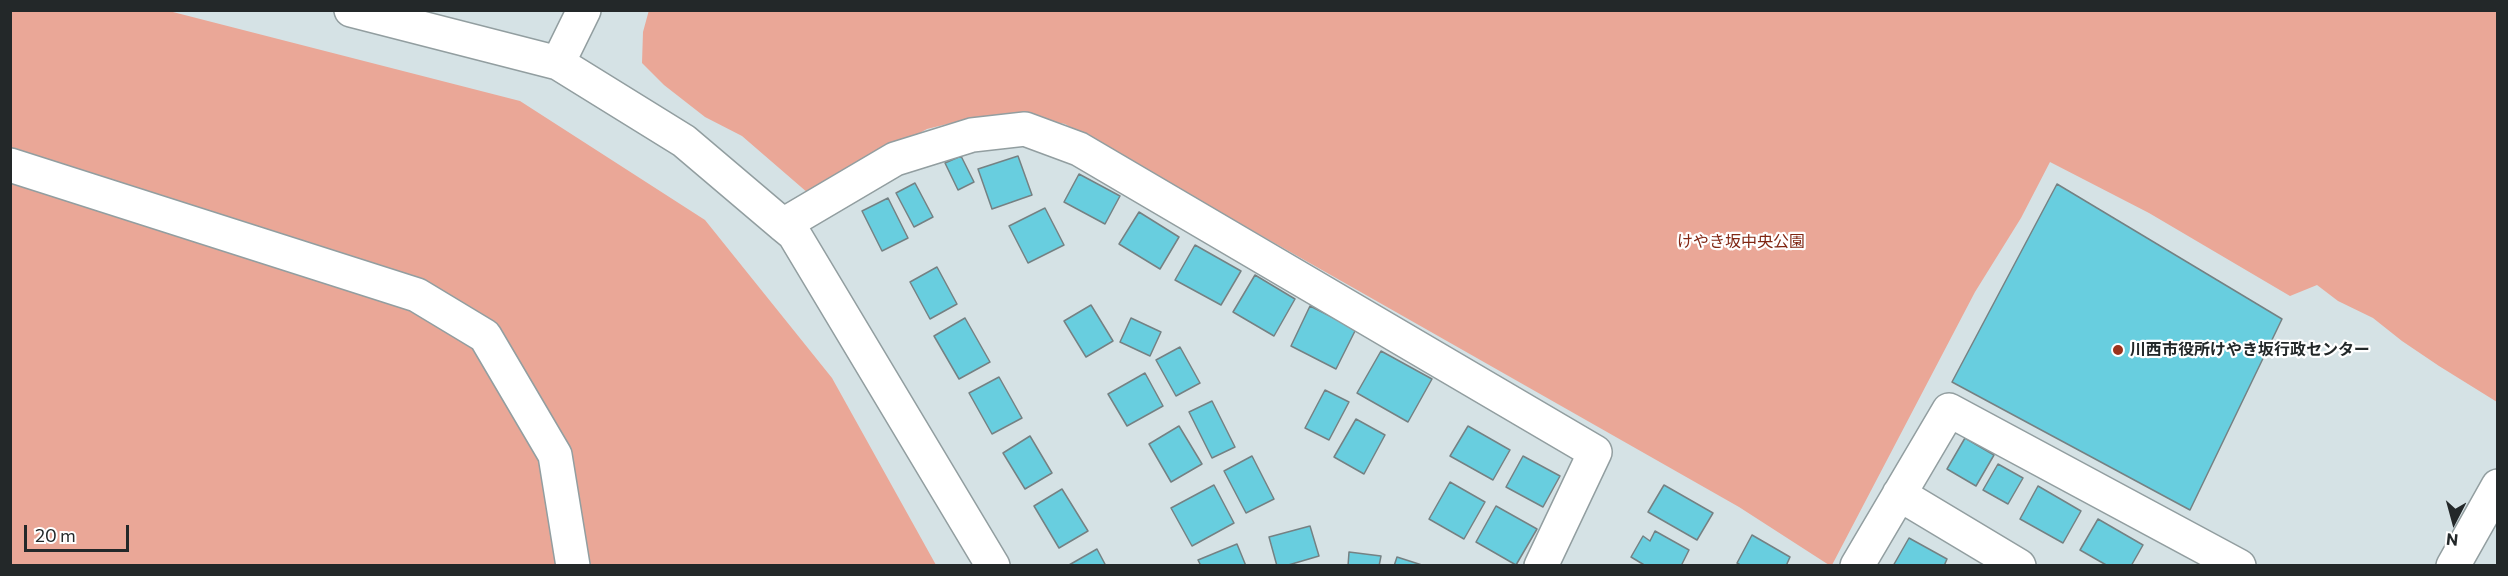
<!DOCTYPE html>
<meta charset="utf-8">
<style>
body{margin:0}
#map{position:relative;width:2508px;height:576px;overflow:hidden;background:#d5e2e5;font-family:Commissioner,sans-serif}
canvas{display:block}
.frame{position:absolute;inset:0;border:12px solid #232829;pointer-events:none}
.north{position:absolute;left:2424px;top:492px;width:60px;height:60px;-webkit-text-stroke:4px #fff;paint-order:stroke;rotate:186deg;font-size:16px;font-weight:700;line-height:24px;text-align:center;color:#232829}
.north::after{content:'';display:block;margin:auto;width:21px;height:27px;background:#232829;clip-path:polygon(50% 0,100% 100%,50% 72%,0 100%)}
.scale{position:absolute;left:24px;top:525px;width:105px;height:27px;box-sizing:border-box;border:3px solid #232829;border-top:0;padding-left:8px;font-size:18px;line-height:21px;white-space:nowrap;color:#232829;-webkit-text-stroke:4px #fff;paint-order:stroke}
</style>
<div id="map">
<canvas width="2508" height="576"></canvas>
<div class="frame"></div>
<div class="north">N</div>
<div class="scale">20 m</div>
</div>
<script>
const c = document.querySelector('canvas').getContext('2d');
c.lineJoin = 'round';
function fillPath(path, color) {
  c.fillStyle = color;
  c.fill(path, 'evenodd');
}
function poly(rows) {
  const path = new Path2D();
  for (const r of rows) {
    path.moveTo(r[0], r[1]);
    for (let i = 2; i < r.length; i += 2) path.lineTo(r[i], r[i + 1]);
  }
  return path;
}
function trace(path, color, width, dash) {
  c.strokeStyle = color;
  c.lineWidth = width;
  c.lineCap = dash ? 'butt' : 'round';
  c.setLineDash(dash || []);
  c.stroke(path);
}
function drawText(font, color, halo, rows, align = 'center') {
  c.font = font + ' Commissioner,"Noto Sans JP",sans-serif';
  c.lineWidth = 4.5;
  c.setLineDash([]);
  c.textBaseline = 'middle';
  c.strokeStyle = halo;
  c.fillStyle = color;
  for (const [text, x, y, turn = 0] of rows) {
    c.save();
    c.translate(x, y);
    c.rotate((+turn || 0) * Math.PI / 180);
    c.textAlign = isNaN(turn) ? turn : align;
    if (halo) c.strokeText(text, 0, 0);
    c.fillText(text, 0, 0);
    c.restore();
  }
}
fillPath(poly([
 [649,10,2497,11,2497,402,2439,366,2402,341,2373,318,2338,301,2317,285,2290,296,2149,213,2050,162,2021,218,1975,292,1832,565,1829,565,1739,507,1065,124,1030,117,972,118,927,129,808,193,742,136,705,117,664,85,642,63,643,32],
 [10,11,169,11,520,101,705,220,832,378,936,565,11,565]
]), '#eaa797');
const building = poly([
 [961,156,974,182,958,190,945,163,961,156],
 [1018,156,1032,195,992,209,978,169,1018,156],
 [1079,174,1120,196,1105,224,1064,202,1079,174],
 [915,183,933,217,914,227,896,193,915,183],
 [2057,184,2282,319,2190,510,1952,382,2057,184],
 [888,198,908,238,882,251,862,211,888,198],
 [1045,208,1064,245,1028,263,1009,226,1045,208],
 [1139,212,1179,237,1160,269,1119,244,1139,212],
 [1195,245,1241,271,1221,305,1175,280,1195,245],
 [937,267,957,304,930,319,910,282,937,267],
 [1255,275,1295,299,1274,336,1233,312,1255,275],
 [1091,305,1113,341,1086,357,1064,321,1091,305],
 [1310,306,1356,329,1336,369,1291,346,1310,306],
 [965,318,990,362,959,379,934,336,965,318],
 [1131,318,1161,332,1150,356,1120,342,1131,318],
 [1180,347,1200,383,1176,396,1156,360,1180,347],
 [1381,351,1432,379,1408,422,1357,393,1381,351],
 [1145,373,1163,406,1127,426,1108,394,1145,373],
 [999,377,1022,418,992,434,969,393,999,377],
 [1325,390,1349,402,1329,440,1305,428,1325,390],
 [1212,401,1235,447,1212,458,1189,412,1212,401],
 [1356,419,1385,435,1364,474,1334,457,1356,419],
 [1179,426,1202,464,1171,482,1149,444,1179,426],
 [1468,426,1510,450,1493,480,1450,456,1468,426],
 [1030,436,1052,473,1025,489,1003,453,1030,436],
 [1965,438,1994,455,1976,486,1947,469,1965,438],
 [1252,456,1274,499,1246,513,1224,471,1252,456],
 [1523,456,1560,476,1543,507,1506,487,1523,456],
 [1998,464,2023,478,2008,504,1983,490,1998,464],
 [1450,482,1485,502,1464,539,1429,519,1450,482],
 [1214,485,1234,523,1192,546,1171,508,1214,485],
 [1664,485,1713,513,1697,540,1648,512,1664,485],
 [2038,486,2081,511,2063,543,2020,519,2038,486],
 [1062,489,1088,531,1059,548,1034,506,1062,489],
 [1496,506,1537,529,1516,565,1476,542,1496,506],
 [2098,519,2143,545,2131,566,2108,566,2080,550,2098,519],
 [1310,526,1319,556,1285,566,1277,566,1269,537,1310,526],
 [1655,531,1689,550,1681,566,1646,566,1631,557,1643,536,1650,541,1655,531],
 [1752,535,1790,557,1786,566,1742,566,1737,563,1752,535],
 [1909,538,1947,559,1944,566,1893,566,1909,538],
 [1237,544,1246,566,1201,566,1198,560,1237,544],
 [1097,549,1106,566,1069,566,1069,565,1097,549],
 [1349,552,1381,556,1379,566,1348,566,1349,552],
 [1397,557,1425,566,1394,566,1397,557]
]);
fillPath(building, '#68cedf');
trace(building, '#758183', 1.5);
const minor = poly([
 [351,10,558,63,684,141,783,225,794,234,993,566],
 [558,63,584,10],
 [10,165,417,295,485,336,555,455,573,566],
 [783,225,895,159,972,135,1025,129,1079,149,1595,452,1541,566],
 [1899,494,2019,566],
 [1857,566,1949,410,2239,566],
 [2453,566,2498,486]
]);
trace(minor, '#929ea0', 36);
trace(minor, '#fff', 33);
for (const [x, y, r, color] of [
 [2118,350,6,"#9b321c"]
]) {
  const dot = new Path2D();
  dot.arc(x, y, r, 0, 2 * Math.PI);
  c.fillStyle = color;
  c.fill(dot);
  trace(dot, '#fff', 2);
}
drawText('16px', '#812714', '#fff', [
 ["けやき坂中央公園",1741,242]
]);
drawText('bold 16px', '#232829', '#fff', [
 ["川西市役所けやき坂行政センター",2130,350]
], 'left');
</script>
